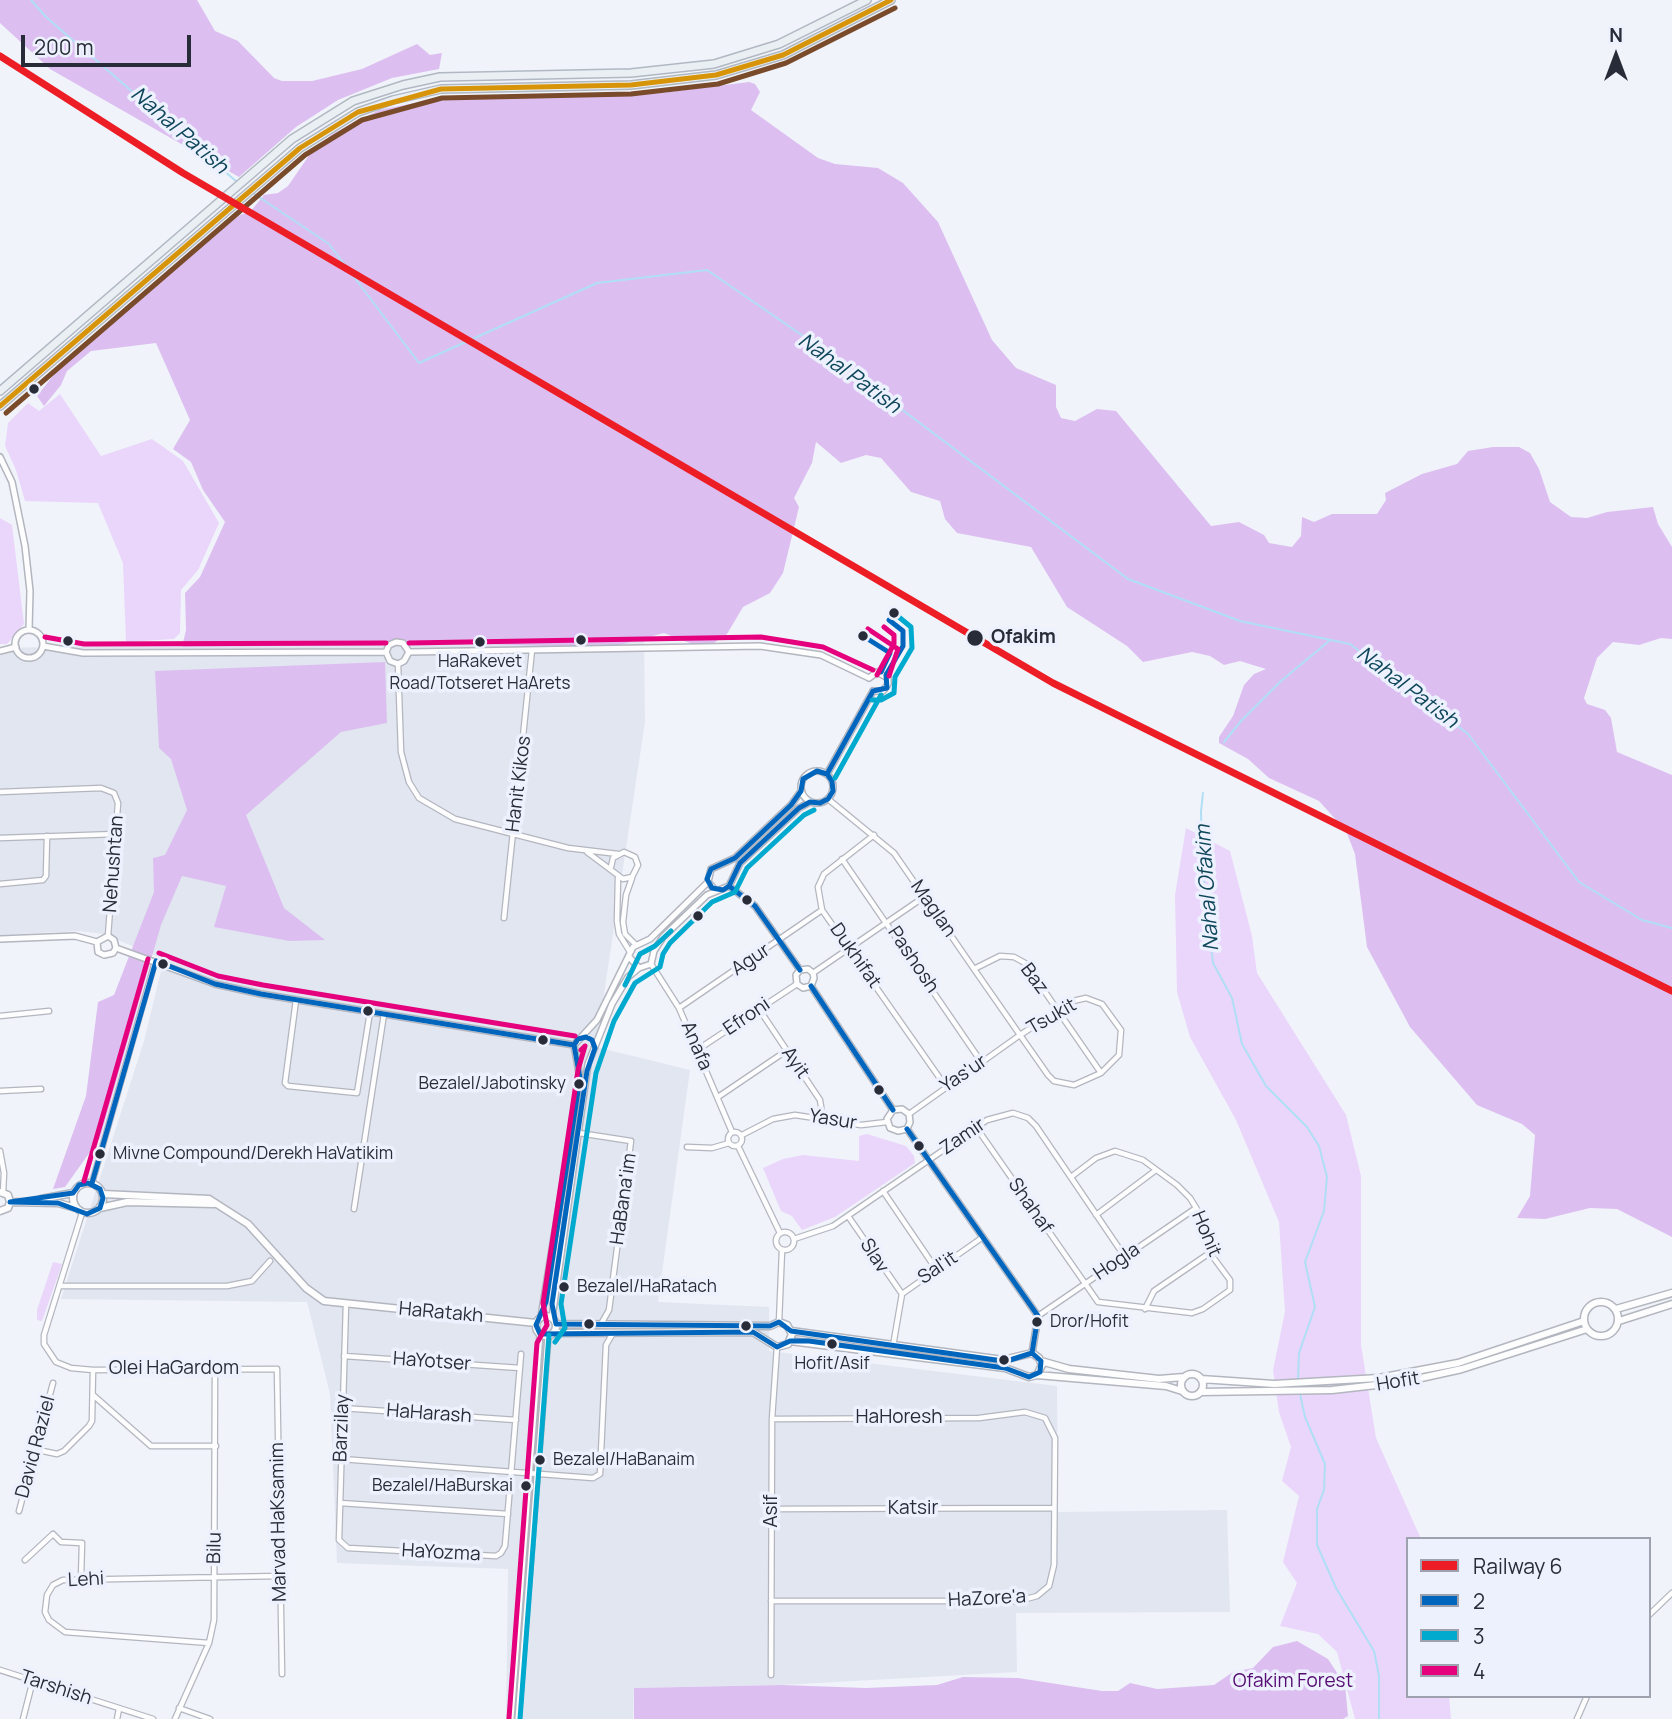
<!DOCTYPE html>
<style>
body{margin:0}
#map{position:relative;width:1672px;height:1719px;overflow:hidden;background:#f1f3fa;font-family:Manrope,sans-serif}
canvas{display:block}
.legend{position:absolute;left:1406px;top:1537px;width:245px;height:161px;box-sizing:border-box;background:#edf1fe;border:2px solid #9ea2af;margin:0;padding:9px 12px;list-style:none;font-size:21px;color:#282c38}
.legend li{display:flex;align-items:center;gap:14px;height:35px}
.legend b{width:35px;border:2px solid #9ea2af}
.north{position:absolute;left:1581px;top:21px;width:70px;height:70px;-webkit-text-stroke:5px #edf1fe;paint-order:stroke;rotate:0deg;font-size:19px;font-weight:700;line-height:28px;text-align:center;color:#282c38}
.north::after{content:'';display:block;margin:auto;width:24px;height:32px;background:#282c38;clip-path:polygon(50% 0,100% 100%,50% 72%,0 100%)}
.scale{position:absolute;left:21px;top:35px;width:170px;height:32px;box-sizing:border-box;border:4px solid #282c38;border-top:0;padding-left:9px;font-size:21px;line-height:24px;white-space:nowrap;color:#282c38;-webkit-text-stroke:5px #edf1fe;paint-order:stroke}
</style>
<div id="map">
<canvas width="1672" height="1719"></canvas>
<ul class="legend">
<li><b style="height:9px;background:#ed1d26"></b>Railway 6</li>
<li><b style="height:9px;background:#0065bd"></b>2</li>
<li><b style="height:9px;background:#00a9ce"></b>3</li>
<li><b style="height:9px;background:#e5007d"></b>4</li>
</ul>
<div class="north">N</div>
<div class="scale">200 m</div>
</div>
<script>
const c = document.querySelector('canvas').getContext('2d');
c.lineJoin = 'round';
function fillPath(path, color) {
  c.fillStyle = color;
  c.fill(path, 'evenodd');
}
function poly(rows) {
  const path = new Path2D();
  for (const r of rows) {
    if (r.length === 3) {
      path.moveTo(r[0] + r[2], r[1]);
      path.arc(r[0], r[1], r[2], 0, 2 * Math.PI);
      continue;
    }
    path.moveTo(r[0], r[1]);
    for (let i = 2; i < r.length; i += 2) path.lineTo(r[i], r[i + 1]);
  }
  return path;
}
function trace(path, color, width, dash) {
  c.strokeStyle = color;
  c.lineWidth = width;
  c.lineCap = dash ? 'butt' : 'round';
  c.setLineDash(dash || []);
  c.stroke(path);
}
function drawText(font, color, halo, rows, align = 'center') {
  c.font = font + ' Manrope,sans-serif';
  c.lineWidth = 7;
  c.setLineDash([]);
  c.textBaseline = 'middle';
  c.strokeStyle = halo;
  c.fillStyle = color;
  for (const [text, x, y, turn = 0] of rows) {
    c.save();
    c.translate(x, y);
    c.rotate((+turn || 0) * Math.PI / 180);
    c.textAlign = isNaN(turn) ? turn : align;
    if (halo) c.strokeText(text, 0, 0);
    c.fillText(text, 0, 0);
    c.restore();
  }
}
fillPath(poly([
 [644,635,645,722,596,1047,690,1070,658,1302,769,1307,769,1351,1057,1386,1058,1512,1227,1510,1230,1612,1016,1613,1017,1672,782,1685,634,1688,633,1719,506,1719,508,1569,337,1563,330,1394,307,1302,61,1299,144,1041,164,959,103,934,78,931,0,935,0,648]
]), '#e2e6f1');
fillPath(poly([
 [60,394,101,456,152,439,183,461,219,523,198,570,181,590,180,633,174,639,126,642,123,563,98,503,25,501,16,470,5,446,8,423,28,403,39,411],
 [0,518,12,525,24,624,7,644,0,644],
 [1186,828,1230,851,1252,936,1257,973,1346,1115,1361,1176,1361,1345,1376,1438,1421,1539,1408,1539,1408,1696,1449,1696,1451,1719,1355,1719,1337,1652,1318,1634,1280,1626,1297,1583,1283,1562,1299,1496,1282,1481,1291,1447,1279,1412,1273,1370,1285,1312,1279,1222,1236,1120,1190,1037,1177,992,1175,895],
 [867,1134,906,1146,914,1156,915,1163,835,1217,802,1230,792,1216,781,1211,763,1168,783,1159,803,1155,859,1161,859,1136],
 [53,1262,62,1264,42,1321,37,1320,37,1310]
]), '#ead5fb');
fillPath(poly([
 [0,0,197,0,215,31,238,41,274,78,282,81,312,81,362,69,417,44,430,55,442,53,439,69,392,78,338,100,296,127,239,177,50,69,0,23],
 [749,82,755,84,760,92,751,110,818,158,835,164,878,168,903,183,938,222,992,340,1016,368,1056,385,1056,407,1061,418,1075,421,1097,409,1116,411,1211,526,1239,522,1264,535,1269,543,1292,547,1301,536,1302,517,1314,522,1332,514,1377,514,1386,500,1385,493,1422,474,1457,464,1468,451,1493,447,1519,447,1530,453,1539,469,1550,502,1571,517,1587,518,1607,512,1653,507,1658,524,1672,547,1672,639,1661,638,1639,645,1613,642,1597,658,1584,698,1587,704,1605,710,1611,718,1617,752,1672,775,1672,1237,1617,1209,1590,1208,1545,1219,1517,1218,1530,1196,1535,1135,1522,1124,1477,1105,1410,1027,1367,947,1355,854,1346,831,1319,801,1269,778,1248,759,1219,743,1219,737,1233,716,1244,685,1254,674,1266,669,1240,661,1224,665,1210,656,1192,652,1143,662,1127,646,1067,607,1031,547,957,533,945,519,940,501,911,492,881,458,866,455,841,463,816,442,812,463,794,498,799,507,783,573,770,593,743,607,727,634,705,649,664,633,608,648,483,644,182,647,186,630,185,593,200,577,225,522,203,490,191,462,173,449,190,420,156,343,91,351,67,371,61,385,44,406,37,396,56,372,211,235,240,215,250,212,264,195,278,193,288,186,310,154,332,134,379,110,445,97,661,93],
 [385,662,387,723,341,732,246,815,284,908,325,940,289,941,214,927,226,886,182,876,161,925,100,1138,65,1187,53,1189,86,1096,98,1002,114,995,154,892,153,858,165,855,187,810,171,759,159,748,155,671],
 [1297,1641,1328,1659,1345,1685,1348,1716,1343,1719,634,1719,634,1688,782,1685,866,1688,937,1685,963,1677,1018,1678,1102,1691,1118,1691,1130,1683,1157,1689,1214,1685,1233,1672,1253,1668,1273,1647]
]), '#dcbff0');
trace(poly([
 [31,0,46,17,237,182],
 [253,193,329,244,419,363,597,283,707,270,809,340,1128,579,1240,621,1350,644,1468,734,1579,882,1642,920,1672,928],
 [1224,742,1241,721,1281,681,1329,641],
 [1203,793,1201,811,1202,863,1213,963,1232,998,1242,1044,1266,1086,1307,1127,1319,1146,1327,1177,1324,1211,1305,1262,1315,1307,1299,1353,1298,1379],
 [1298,1385,1305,1417,1325,1464,1324,1490,1317,1509,1317,1545,1336,1588,1374,1651,1379,1676,1379,1719]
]), '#b0dff5', 2);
const minor = poly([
 [398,664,401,752,409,782,419,798,455,819,568,848,618,854],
 [0,792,101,788,114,793,118,803,108,936],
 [828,799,894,853,903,866,974,969,1020,1035,1048,1075,1054,1081,1074,1085,1101,1073,1119,1055,1121,1030,1102,1004,1086,998,1073,1001,1020,1035,909,1114],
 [874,835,824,874,818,887,822,910,946,1087],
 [0,838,116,834],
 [587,852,623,879,632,877,638,865,635,857,624,852,613,858,611,867],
 [842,859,982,1063],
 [618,878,617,921,619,934,630,952],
 [632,878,626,895,623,922,625,934,636,945],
 [0,884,43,880,46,876,47,836],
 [504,918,532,650],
 [651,964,679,1008,732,1132],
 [974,969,1000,956,1014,957,1025,963,1101,1073],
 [813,973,924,897],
 [296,1000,285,1083,288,1086,357,1093,370,1012],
 [679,1008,822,910],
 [759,1009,820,1100,823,1119],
 [0,1016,49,1011],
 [697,1050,797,984],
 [0,1091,41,1089],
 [718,1097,786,1051],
 [976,1127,1098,1302,1192,1313,1203,1309,1230,1290,1230,1280,1213,1257,1198,1211,1190,1198,1177,1185,1143,1160,1115,1151,1096,1158,1071,1177],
 [735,1139,7],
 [579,1133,631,1141,609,1310,601,1324],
 [742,1135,773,1119,795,1115,861,1125,887,1122],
 [738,1146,780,1233],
 [687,1147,712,1148,729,1143],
 [0,1151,4,1173,3,1193],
 [92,1183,155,962],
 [883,1191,936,1269],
 [354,1209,384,1014],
 [82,1213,44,1335,44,1344,56,1362,71,1368,93,1370,277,1369,282,1674],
 [1096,1215,1156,1170],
 [848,1216,902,1294],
 [785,1241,9],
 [794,1239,833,1226,987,1120,1013,1113,1028,1118,1036,1126,1125,1257],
 [60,1286,227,1286,252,1281,270,1261],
 [346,1304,339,1540,348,1548,496,1556,501,1553,505,1546,521,1354],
 [1145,1309,1154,1291,1211,1252],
 [1038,1316,1196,1208],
 [779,1322,782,1250],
 [893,1346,902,1294,983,1237],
 [344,1356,520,1368],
 [93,1395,151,1446,216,1446],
 [342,1408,516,1420],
 [38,1450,57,1454,64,1451,89,1426,92,1421,93,1370],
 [341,1459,593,1478,600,1474,606,1345,613,1333],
 [340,1503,508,1514],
 [772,1509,1054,1508],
 [19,1511,53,1383],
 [25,1560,53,1534,61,1542,82,1543,81,1578],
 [771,1601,1019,1601,1037,1596,1049,1586,1054,1565,1055,1438,1045,1418,1025,1412,979,1418,772,1419],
 [1649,1615,1672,1593],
 [209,1643,65,1632,49,1620,45,1612,47,1595,53,1585,63,1580,280,1576],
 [0,1670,153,1719],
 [771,1675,772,1419,777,1347],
 [179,1708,210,1719],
 [23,1719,33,1680],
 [117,1719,119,1709],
 [175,1719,209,1643,214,1620,215,1368],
 [1577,1719,1587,1696]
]);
const tertiary = poly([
 [0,457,12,482,25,546,30,591,29,630],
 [29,644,14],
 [43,646,83,653,386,652],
 [0,651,16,647],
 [386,652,390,661,398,664,404,661,409,652],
 [386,652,389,645,396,642,403,643,409,652],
 [409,652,760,646,821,655,869,678],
 [869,678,877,672,888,678,888,684,883,691,873,691],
 [817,787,16],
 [827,774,873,691],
 [729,886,755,906,800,970],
 [715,890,708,882,711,869,735,858,791,805,801,791],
 [0,939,75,936,97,942],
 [97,942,98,952,104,955,113,953,116,948],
 [97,942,108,936,114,940,116,948],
 [116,948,215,984,261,994,574,1045],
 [630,958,639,968,651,964,654,951,663,937,707,895,729,886,740,863,799,808,810,802],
 [800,970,796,975,797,984,803,988,811,986],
 [800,970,808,969,813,973,814,978,811,986],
 [811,986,893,1110],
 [574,1045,597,1020,633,947,650,939,708,882],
 [893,1110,887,1119,890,1128,898,1131,907,1129],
 [893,1110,902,1109,909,1114,910,1122,907,1129],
 [907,1129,1038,1316,1032,1353],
 [541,1317,580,1078,574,1045],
 [552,1318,588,1064,612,1004,628,977,639,968],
 [511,1719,540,1334],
 [518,1719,548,1336]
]);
const secondary = poly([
 [88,1198,15],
 [0,1192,8,1195,10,1202],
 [103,1194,209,1199,248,1224,306,1288,324,1301,536,1323],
 [41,1199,73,1193],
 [10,1202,58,1203,76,1208],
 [100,1208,127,1202,214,1204],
 [0,1211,8,1208,10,1202],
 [1601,1319,17],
 [1616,1309,1672,1293],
 [546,1326,10],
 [1619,1321,1672,1304],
 [553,1333,753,1332,777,1347,788,1344,792,1334,787,1325,779,1322,770,1326,556,1324],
 [790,1341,1005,1368,1029,1377,1037,1375,1042,1365,1039,1358,1032,1353,1003,1360,791,1331],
 [1041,1361,1069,1369,1159,1379,1184,1377],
 [1192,1385,11],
 [1037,1375,1166,1386,1182,1391],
 [1201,1379,1274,1384,1379,1378,1458,1363,1584,1321],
 [1201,1392,1332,1390,1403,1382,1462,1369,1587,1329]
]);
const primary = poly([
 [0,391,292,139,353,101,403,85,440,77,631,73,714,64,779,44,867,0],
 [0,406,300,148,358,112,393,100,441,89,631,85,716,75,783,55,891,0]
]);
trace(minor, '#b3b6bf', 7);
trace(tertiary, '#b3b6bf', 8);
trace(secondary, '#b3b6bf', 9);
trace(primary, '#b0b8c2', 10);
trace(minor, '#fdfdfe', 4.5);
trace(tertiary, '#fdfdfe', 5);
trace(secondary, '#fdfdfe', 6);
trace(primary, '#eaeff3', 7);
trace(poly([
 [863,636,890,653,881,672],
 [873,691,887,688,886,675,903,646,903,631,889,620],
 [817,771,827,774,832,781,833,791,828,799,820,803,810,802,799,808,740,863,729,886,723,890,712,888,707,879,711,869,735,858,791,805,801,791,803,779,817,771],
 [827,774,873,691],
 [729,886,755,906,800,970],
 [156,961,215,984,261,994,574,1045],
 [811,986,893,1110],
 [586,1037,592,1040,595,1048,587,1071,552,1304,556,1324,770,1326,779,1322,791,1331,996,1360,1010,1360,1032,1353,1041,1361,1040,1372,1029,1377,1005,1368,809,1341,790,1341,777,1347,753,1332,540,1334,536,1325,546,1302,580,1078,574,1045,578,1039,586,1037],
 [907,1129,1038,1316,1032,1353],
 [88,1183,100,1189,103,1198,100,1208,87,1214,58,1203,10,1202,73,1193,79,1185,88,1183],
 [92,1183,156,961]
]), '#0065bd', 5);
trace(poly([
 [872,700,881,700,894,693,895,677,912,648,911,627,894,613],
 [835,778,881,695],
 [625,985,640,954,655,946,671,931],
 [555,1342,565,1328,561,1304,596,1073,614,1021,635,983,660,967,663,954,670,943,712,902,735,892,747,868,804,815,814,810],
 [520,1719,549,1335]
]), '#00a9ce', 5);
trace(poly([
 [868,629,898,649,889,676],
 [45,637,84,644,386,643],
 [409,643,761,637,823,647,873,670],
 [877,675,894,644,894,635,884,627],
 [159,953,218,976,263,985,575,1036],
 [84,1181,148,959],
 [509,1718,537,1343,547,1325,543,1303,578,1070,585,1046,581,1050]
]), '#e5007d', 5);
trace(poly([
 [0,406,300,148,358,112,441,89,631,85,716,75,783,55,891,0]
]), '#d89408', 5);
trace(poly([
 [6,413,305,155,362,120,442,98,631,94,718,84,786,63,895,8]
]), '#7a4b2a', 5);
trace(poly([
 [0,56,183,173,1053,683,1672,991]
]), '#ed1d26', 7);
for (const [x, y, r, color] of [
 [34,389,6,"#282c38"],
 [894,613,6,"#282c38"],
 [863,636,6,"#282c38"],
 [975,638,9,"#282c38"],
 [581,640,6,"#282c38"],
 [68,641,6,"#282c38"],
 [480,642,6,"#282c38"],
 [747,900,6,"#282c38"],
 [698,916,6,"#282c38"],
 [163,964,6,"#282c38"],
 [368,1011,6,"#282c38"],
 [543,1040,6,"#282c38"],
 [579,1084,6,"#282c38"],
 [879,1090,6,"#282c38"],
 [919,1146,6,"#282c38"],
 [100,1154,6,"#282c38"],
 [564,1287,6,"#282c38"],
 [1037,1322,6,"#282c38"],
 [589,1324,6,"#282c38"],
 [746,1326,6,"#282c38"],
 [832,1344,6,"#282c38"],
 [1004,1360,6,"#282c38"],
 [540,1460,6,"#282c38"],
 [526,1486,6,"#282c38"]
]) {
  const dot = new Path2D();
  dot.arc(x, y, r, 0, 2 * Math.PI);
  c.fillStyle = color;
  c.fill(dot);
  trace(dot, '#edf1fe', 2.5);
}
drawText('17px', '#282c38', '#edf1fe', [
 ["HaRakevet",480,662,"center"],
 ["Road/Totseret HaArets",480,684,"center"],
 ["Bezalel/Jabotinsky",566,1084,"right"],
 ["Mivne Compound/Derekh HaVatikim",113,1154],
 ["Bezalel/HaRatach",577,1287],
 ["Dror/Hofit",1050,1322],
 ["Hofit/Asif",832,1364,"center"],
 ["Bezalel/HaBanaim",553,1460],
 ["Bezalel/HaBurskai",513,1486,"right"]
], 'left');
drawText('bold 19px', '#282c38', '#edf1fe', [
 ["Ofakim",991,638]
], 'left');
drawText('19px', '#282c38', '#edf1fe', [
 ["Hanit Kikos",519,784,-83],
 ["Nehushtan",114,864,-86],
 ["Maglan",933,909,55],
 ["Dukhifat",855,956,55],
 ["Agur",751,960,-34],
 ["Pashosh",913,960,56],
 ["Baz",1034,979,53],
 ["Efroni",747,1017,-34],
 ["Tsukit",1052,1017,-30],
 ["Anafa",696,1046,67],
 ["Ayit",795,1063,55],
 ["Yas'ur",964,1074,-34],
 ["Yasur",833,1120,9],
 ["Zamir",963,1137,-34],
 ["HaBana'im",624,1199,-82],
 ["Shahaf",1030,1206,55],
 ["Hohit",1206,1234,67],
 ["Slav",874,1256,57],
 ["Hogla",1117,1262,-34],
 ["Sal'it",938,1268,-34],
 ["HaRatakh",441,1313,5],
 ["HaYotser",432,1362,4],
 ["Olei HaGardom",174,1369],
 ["Hofit",1398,1382,-9],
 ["HaHarash",429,1414,4],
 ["HaHoresh",899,1418],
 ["Barzilay",342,1428,-88],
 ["David Raziel",36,1447,-75],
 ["Katsir",913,1509],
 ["Asif",772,1511,-90],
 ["Marvad HaKsamim",279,1522,-91],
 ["Bilu",215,1548,-89],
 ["HaYozma",441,1553,3],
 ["Lehi",86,1580,-3],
 ["HaZore'a",987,1599,-3],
 ["Tarshish",56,1688,18]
]);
drawText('19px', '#550b72', '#edf1fe', [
 ["Ofakim Forest",1293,1682]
]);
drawText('italic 21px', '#0f475a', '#edf1fe', [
 ["Nahal Patish",179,131,41],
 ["Nahal Patish",849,374,36],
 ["Nahal Patish",1407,688,37],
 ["Nahal Ofakim",1208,888,-94]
]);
</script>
